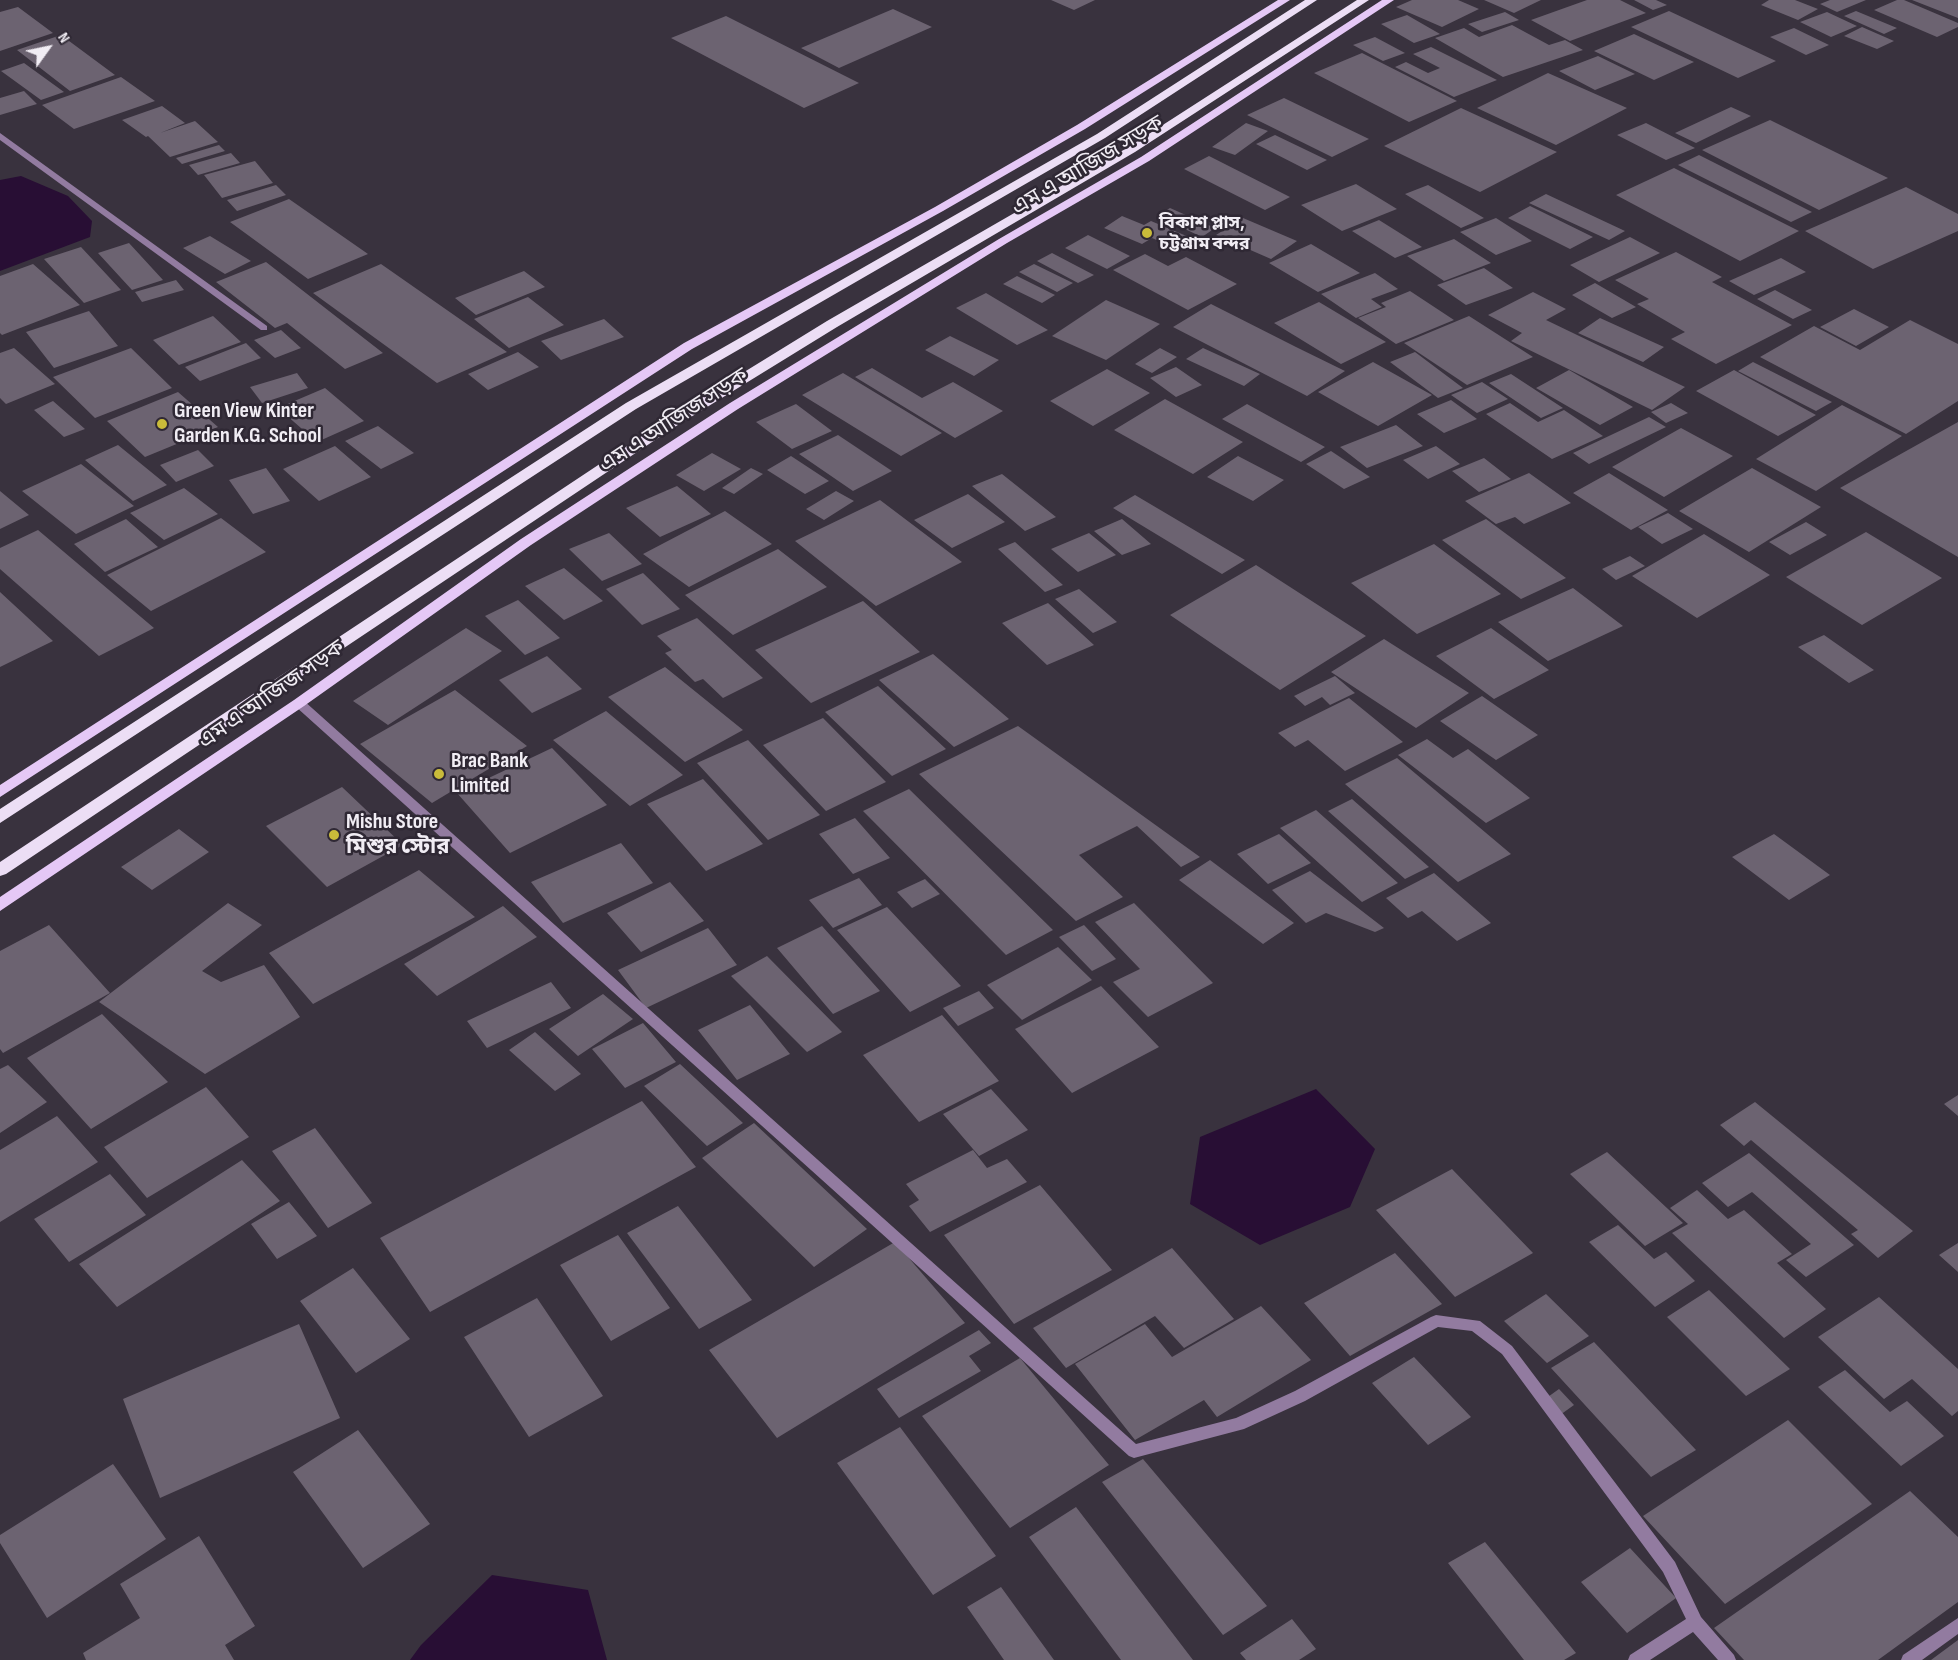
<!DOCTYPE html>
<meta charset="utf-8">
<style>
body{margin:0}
#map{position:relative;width:1958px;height:1660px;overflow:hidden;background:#39323e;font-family:"Sofia Sans Condensed",sans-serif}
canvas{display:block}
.north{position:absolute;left:18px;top:18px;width:60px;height:60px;-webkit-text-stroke:4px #2f2834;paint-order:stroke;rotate:57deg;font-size:16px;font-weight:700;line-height:24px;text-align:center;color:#f1edf4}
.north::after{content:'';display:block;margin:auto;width:21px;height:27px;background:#f1edf4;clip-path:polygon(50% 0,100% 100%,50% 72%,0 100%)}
</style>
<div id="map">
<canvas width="1958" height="1660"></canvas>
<div class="north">N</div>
</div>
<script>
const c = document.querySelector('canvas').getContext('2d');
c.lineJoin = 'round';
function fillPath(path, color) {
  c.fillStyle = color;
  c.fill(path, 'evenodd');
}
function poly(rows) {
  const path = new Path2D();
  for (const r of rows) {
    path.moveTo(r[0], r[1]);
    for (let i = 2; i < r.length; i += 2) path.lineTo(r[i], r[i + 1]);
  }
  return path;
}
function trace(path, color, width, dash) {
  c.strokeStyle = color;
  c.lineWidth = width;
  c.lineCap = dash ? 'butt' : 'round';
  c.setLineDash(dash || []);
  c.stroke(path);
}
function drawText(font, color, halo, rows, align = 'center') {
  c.font = font + ' "Sofia Sans Condensed","Noto Sans Bengali",sans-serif';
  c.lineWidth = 5;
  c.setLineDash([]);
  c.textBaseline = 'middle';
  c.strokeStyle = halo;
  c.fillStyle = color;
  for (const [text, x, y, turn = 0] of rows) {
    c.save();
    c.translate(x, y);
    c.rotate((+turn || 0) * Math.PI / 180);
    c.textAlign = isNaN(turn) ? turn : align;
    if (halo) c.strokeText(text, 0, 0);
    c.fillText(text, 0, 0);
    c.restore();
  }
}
fillPath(poly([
 [21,176,68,196,92,221,90,237,0,271,0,180],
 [1316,1089,1375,1149,1350,1207,1260,1245,1190,1204,1200,1137],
 [492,1575,588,1590,607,1660,410,1660,421,1645]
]), '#280e34');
fillPath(poly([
 [1051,0,1095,0,1074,10],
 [1412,0,1458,0,1479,9,1442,27,1396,7],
 [1484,0,1541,0,1514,13],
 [1587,0,1620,0,1646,13,1570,41,1531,20],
 [1634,0,1656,0,1667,5,1653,10],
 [1769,0,1795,0,1818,9,1798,20,1761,5],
 [1830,0,1866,0,1837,12,1820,4],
 [1897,0,1904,0,1958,23,1958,27,1937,37,1874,10],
 [1912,0,1958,0,1958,18],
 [18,7,53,33,0,51,0,12],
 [893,9,932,27,839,68,801,48],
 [1669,11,1776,61,1738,78,1631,27],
 [1856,11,1897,28,1884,34,1844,16],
 [1505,12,1519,20,1482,32,1468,24],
 [1827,12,1857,26,1831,37,1800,22],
 [1407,15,1440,34,1414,43,1381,24],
 [726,16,859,83,804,108,671,38],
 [1512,25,1549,45,1565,40,1583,50,1503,77,1435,38,1464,28,1479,37],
 [1862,27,1894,41,1877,49,1844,36],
 [1794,28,1829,45,1806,55,1770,37],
 [1634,34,1694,62,1654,80,1594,51],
 [61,35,115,75,70,91,17,50],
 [1375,37,1405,53,1383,61,1353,45],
 [1431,47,1497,80,1454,97,1395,67,1406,62,1428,73,1440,68,1413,54],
 [1362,53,1457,101,1409,122,1314,73],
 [1598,56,1635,74,1595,90,1559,71],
 [24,63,64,92,41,100,1,71],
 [1548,73,1627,108,1556,145,1477,108],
 [121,77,155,101,74,129,42,105],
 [24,91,37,104,0,115,0,98],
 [1284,98,1369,139,1332,157,1247,115],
 [162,106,185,123,160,133,195,121,218,142,170,157,148,136,146,137,122,120],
 [1731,107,1751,116,1696,143,1675,133],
 [1461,108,1557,152,1480,192,1384,146],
 [1770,120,1888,178,1819,210,1702,150],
 [1246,123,1268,131,1235,155,1212,147],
 [1646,123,1695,148,1666,160,1617,135],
 [1275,135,1327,160,1307,170,1256,144],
 [219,145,225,151,182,164,176,158],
 [231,153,240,163,198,175,189,165],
 [1699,155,1812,212,1791,222,1678,165],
 [1209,156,1290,197,1265,210,1184,169],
 [255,161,273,183,222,198,204,175],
 [1674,168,1799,231,1740,261,1616,195],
 [1356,184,1397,209,1342,231,1301,205],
 [276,185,286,195,237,211,227,200],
 [1428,185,1484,218,1461,228,1405,194],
 [1906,187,1958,214,1958,231,1873,269,1805,231],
 [1546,194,1625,231,1609,240,1529,203],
 [289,199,368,254,308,279,230,222],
 [1530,206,1593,237,1570,249,1508,218],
 [1170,208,1215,228,1202,237,1157,216],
 [1122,216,1144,225,1151,221,1196,240,1179,250,1152,238,1142,244,1104,228],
 [1243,218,1297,241,1271,259,1216,235],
 [1496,218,1532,241,1496,255,1460,232],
 [1379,220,1422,247,1395,258,1352,231],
 [1088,235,1130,256,1107,269,1065,248],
 [210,236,251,261,225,274,183,248],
 [1630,237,1660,253,1599,282,1570,265],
 [1454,239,1491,263,1444,281,1407,256],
 [129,243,163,280,132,290,98,253],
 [1311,244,1360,273,1318,292,1269,263],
 [81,247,121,290,84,303,44,259],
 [1676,252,1722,277,1712,282,1792,325,1716,364,1671,339,1685,332,1637,304,1649,299,1615,280],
 [1052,253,1094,275,1078,283,1037,261],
 [1145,254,1168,266,1186,257,1237,284,1188,310,1113,270],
 [1781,258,1806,272,1754,295,1729,281],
 [266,262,383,353,345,369,287,323,275,328,216,282],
 [33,264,80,305,2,335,0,333,0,276],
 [381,264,507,352,437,383,313,293],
 [1034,264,1073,283,1057,292,1019,272],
 [1484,268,1513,288,1466,305,1437,285],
 [524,271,545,287,476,315,455,298],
 [1375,273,1398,289,1371,299,1382,307,1356,318,1321,294],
 [1017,276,1055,295,1042,303,1003,284],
 [176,280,184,290,142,302,135,292],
 [1595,283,1636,307,1612,318,1572,295],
 [1775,290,1812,310,1793,319,1757,299],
 [1410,291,1454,320,1396,344,1358,318,1386,307,1381,303],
 [1533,292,1566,309,1546,320,1685,387,1652,410,1511,341,1522,333,1488,315],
 [986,293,1048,330,1017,345,956,308],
 [528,297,564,325,509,348,474,319],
 [1106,300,1160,324,1106,360,1052,336],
 [1319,302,1386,342,1341,364,1274,323],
 [1211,304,1296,347,1345,371,1307,396,1173,327],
 [1854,309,1889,327,1856,346,1820,327],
 [89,311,118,346,54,368,26,332],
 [213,316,241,342,179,365,153,340],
 [1469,316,1533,357,1467,385,1404,343],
 [1600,318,1664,347,1643,362,1578,333],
 [604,319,624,337,561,360,541,341],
 [1910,320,1958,344,1958,401,1906,434,1760,357,1814,326,1860,350],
 [281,330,301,348,275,358,254,340],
 [950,336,999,360,974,376,925,350],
 [246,343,261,358,200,381,185,367],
 [14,348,55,384,6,404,0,398,0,353],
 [131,348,172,388,95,418,53,377],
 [1160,348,1177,357,1152,373,1135,364],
 [1203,348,1260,374,1244,386,1186,359],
 [518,352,539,367,488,390,468,374],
 [1415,352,1463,388,1438,398,1390,362],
 [1373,362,1432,395,1378,426,1318,392],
 [1753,362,1832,402,1816,411,1738,371],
 [1176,367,1202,385,1176,397,1150,378],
 [872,368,922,398,953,382,1003,411,955,438,855,377],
 [1107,369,1150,393,1093,426,1050,401],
 [1569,370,1633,407,1600,425,1536,388],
 [1734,370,1816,415,1778,436,1696,391],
 [297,373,308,388,262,403,250,387],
 [843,373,942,433,901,456,802,395],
 [1511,374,1563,408,1541,418,1489,383],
 [1482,382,1508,399,1477,413,1451,395],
 [325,388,364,421,317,442,278,408],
 [178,392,218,427,145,457,107,421],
 [1165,399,1243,442,1193,474,1114,430],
 [1451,400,1477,419,1444,433,1417,414],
 [53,401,85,429,64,437,34,410],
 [1510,403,1538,422,1564,410,1603,436,1552,459,1486,414],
 [1671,403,1688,413,1666,423,1651,412],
 [796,404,832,431,792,449,756,422],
 [1247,404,1325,447,1301,462,1222,419],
 [1842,405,1902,436,1816,491,1756,459],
 [1649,417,1666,427,1589,464,1573,453],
 [1958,422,1958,557,1840,488],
 [1396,425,1423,446,1367,468,1340,447],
 [378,426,414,453,381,469,345,441],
 [1681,428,1733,456,1664,497,1612,467],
 [838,435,892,471,853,491,799,454],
 [118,445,167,485,133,501,85,460],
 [335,446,371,477,319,501,283,469],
 [1436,446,1460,464,1428,479,1403,460],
 [198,450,214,466,176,482,160,465],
 [1331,451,1370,477,1344,489,1306,464],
 [712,453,741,469,704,491,676,475],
 [791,456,829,481,805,494,767,470],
 [1238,456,1284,480,1253,501,1207,477],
 [1484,458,1511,479,1479,492,1452,471],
 [81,464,134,506,76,534,22,491],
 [266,468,290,501,253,514,229,480],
 [751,468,763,474,734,494,722,488],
 [1752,468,1821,507,1749,552,1679,511],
 [1529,473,1571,503,1524,524,1515,517,1496,524,1465,501],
 [1609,473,1668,510,1631,530,1573,493],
 [1002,474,1056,517,1025,531,972,486],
 [677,486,711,514,660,537,626,508],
 [184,488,218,514,164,540,130,513],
 [0,491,29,515,0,529],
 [836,491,854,501,824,520,806,509],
 [968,494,1005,522,952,548,914,520],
 [1135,495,1245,560,1222,574,1113,508],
 [880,500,962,562,876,606,795,541],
 [725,511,772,544,689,587,643,554],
 [1668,513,1693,529,1662,544,1638,527],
 [221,518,266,552,151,611,107,575],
 [126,519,158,547,105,572,74,544],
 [1122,519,1151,544,1122,555,1094,531],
 [1486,519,1566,578,1521,599,1442,540],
 [1806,522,1827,535,1790,555,1769,542],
 [38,530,154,628,99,656,0,569,0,548],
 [1866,532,1942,578,1862,625,1786,577],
 [609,533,642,564,602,581,569,549],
 [1089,533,1116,555,1078,572,1051,549],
 [1704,534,1770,575,1697,618,1632,576],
 [1015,542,1063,585,1045,592,998,549],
 [1434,544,1501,594,1417,634,1351,583],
 [778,549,827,587,733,635,685,595],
 [1630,556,1645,566,1616,580,1602,569],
 [1256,565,1366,636,1280,690,1170,615],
 [564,568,603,601,564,620,525,586],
 [643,573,680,609,642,625,606,589],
 [1573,588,1623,626,1548,661,1498,622],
 [1079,589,1117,622,1093,633,1055,599],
 [0,592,53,641,0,667],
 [518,600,560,638,525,655,485,616],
 [863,601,920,652,811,703,755,650],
 [1048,603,1094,645,1047,665,1002,623],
 [697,618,763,678,723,698,703,679,695,682,665,653,672,650,657,636],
 [466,628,502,651,388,725,353,701],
 [1491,628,1549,670,1494,699,1436,656],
 [1824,635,1874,670,1849,683,1798,647],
 [1384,639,1469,693,1416,728,1331,672],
 [933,654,1009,719,954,747,879,680],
 [547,656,582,689,532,713,499,680],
 [665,667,743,730,685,762,608,697],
 [1335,676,1355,693,1330,705,1322,697,1305,706,1294,696],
 [878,686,946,749,892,776,825,712],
 [455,690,527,746,432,803,360,744],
 [1482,696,1538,735,1496,760,1440,721],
 [1349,698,1403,742,1345,771,1308,740,1295,747,1278,733],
 [606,711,683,775,630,806,553,740],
 [823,718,886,782,826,811,763,745],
 [1018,726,1200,857,1181,867,1137,826,1079,855,1123,897,1076,921,919,774],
 [1427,739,1453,758,1468,749,1530,798,1486,823,1398,755],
 [748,740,820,815,768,840,697,763],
 [552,748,607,805,510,853,457,793],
 [1397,758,1511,854,1458,882,1345,784],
 [703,779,763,844,706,871,647,804],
 [342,787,403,845,327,887,266,826],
 [909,789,1053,930,1006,955,863,811],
 [1352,799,1429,867,1405,879,1328,811],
 [1316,810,1398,883,1362,902,1280,828],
 [855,818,890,858,853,874,819,834],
 [179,829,209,852,152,890,121,867],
 [1279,834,1311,863,1268,884,1237,854],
 [1774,834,1830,875,1789,900,1732,857],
 [621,843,653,883,563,923,531,882],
 [1210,860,1294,923,1263,944,1179,880],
 [419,870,475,917,313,1004,269,953],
 [1310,871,1384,928,1375,932,1326,913,1306,923,1272,890],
 [1434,873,1491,923,1457,941,1422,911,1408,918,1386,898],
 [859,878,882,905,833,928,809,900],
 [925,879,940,894,912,908,897,892],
 [670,882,704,921,641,952,607,913],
 [228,903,262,925,202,971,221,982,264,965,300,1017,205,1074,99,1002],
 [1134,903,1213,983,1148,1017,1113,982,1140,969,1095,922],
 [503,906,537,937,437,996,404,964],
 [887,907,961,986,910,1012,837,930],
 [49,925,110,993,3,1053,0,1049,0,951],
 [1084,925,1116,959,1092,971,1059,937],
 [822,926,880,991,833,1014,777,948],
 [708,928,737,965,646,1008,618,970],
 [1058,947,1092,980,1022,1020,987,985],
 [767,956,842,1032,807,1052,731,976],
 [551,982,571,1008,487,1048,467,1021],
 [1101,986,1159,1047,1072,1093,1015,1029],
 [979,991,994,1008,958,1026,943,1008],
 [603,994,633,1019,578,1056,549,1029],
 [750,1005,790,1054,737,1080,698,1030],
 [102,1014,168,1082,91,1129,27,1058],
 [942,1015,999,1081,919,1122,863,1055],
 [643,1023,676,1062,625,1088,592,1049],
 [535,1032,581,1074,555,1091,509,1050],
 [680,1064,743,1123,707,1146,644,1086],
 [8,1065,47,1102,0,1133,0,1069],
 [206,1087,249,1137,147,1198,104,1147],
 [991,1089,1028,1130,979,1156,943,1114],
 [1958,1095,1958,1116,1944,1104],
 [642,1101,696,1167,430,1312,380,1238],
 [1755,1102,1913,1231,1878,1258,1851,1234,1858,1230,1751,1140,1744,1146,1720,1125],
 [57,1116,98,1162,0,1222,0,1150],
 [754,1123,867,1229,814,1267,702,1158],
 [315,1128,372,1203,328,1228,272,1151],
 [973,1150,987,1168,1007,1159,1027,1182,930,1232,909,1206,919,1200,906,1184],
 [1607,1152,1683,1223,1645,1246,1570,1174],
 [1749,1153,1854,1245,1806,1277,1786,1260,1811,1244,1752,1192,1728,1207,1702,1183],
 [242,1160,280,1201,117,1307,79,1264],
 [1452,1169,1533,1253,1455,1297,1376,1210],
 [110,1174,146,1215,69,1262,34,1219],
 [1040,1185,1112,1270,1014,1324,944,1235],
 [1697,1190,1728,1219,1744,1210,1792,1254,1777,1263,1826,1309,1784,1338,1672,1233,1688,1224,1670,1208],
 [289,1202,317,1236,277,1259,251,1224],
 [678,1206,752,1300,699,1329,627,1233],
 [1618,1225,1654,1259,1666,1252,1695,1281,1655,1307,1589,1242],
 [618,1235,670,1308,611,1341,560,1265],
 [895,1242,965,1323,777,1438,709,1350],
 [1958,1243,1958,1272,1939,1255],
 [1172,1248,1234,1319,1184,1348,1155,1316,1066,1368,1033,1328],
 [1395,1253,1442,1304,1350,1356,1304,1303],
 [353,1268,410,1339,356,1373,300,1301],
 [1709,1290,1790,1369,1746,1396,1667,1317],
 [1546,1294,1589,1336,1547,1363,1504,1321],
 [1879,1297,1958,1369,1958,1411,1952,1416,1912,1379,1884,1399,1818,1337],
 [537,1298,603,1396,529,1437,464,1337],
 [1261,1306,1311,1360,1217,1417,1204,1400,1135,1440,1075,1364,1145,1324,1172,1357],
 [299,1324,340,1418,160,1498,123,1399],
 [979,1330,991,1343,969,1356,981,1371,899,1418,877,1389],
 [1594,1342,1696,1450,1651,1477,1551,1368],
 [1414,1357,1471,1417,1428,1445,1372,1383],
 [1020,1358,1109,1465,1010,1528,922,1416],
 [1845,1370,1890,1412,1907,1401,1944,1436,1901,1466,1818,1387],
 [1559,1389,1574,1405,1560,1415,1545,1399],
 [1788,1420,1872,1504,1725,1604,1643,1516],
 [900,1427,996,1556,933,1595,837,1463],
 [358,1430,430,1524,363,1568,293,1472],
 [1143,1459,1267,1606,1223,1635,1102,1482],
 [113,1464,166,1539,47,1618,0,1543,0,1535],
 [1910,1491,1958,1537,1958,1602,1878,1660,1744,1660,1714,1628],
 [1076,1507,1193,1660,1121,1660,1029,1537],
 [199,1536,255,1626,225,1645,234,1660,86,1660,83,1653,140,1618,120,1584],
 [1485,1542,1576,1653,1564,1660,1524,1660,1448,1563],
 [1630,1548,1676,1598,1627,1633,1581,1582],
 [1001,1587,1054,1660,1004,1660,967,1607],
 [1292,1619,1316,1649,1299,1660,1246,1660,1240,1653],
 [1958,1640,1958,1660,1931,1660]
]), '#6c6371');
fillPath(poly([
 [0,133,267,326,267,330,261,330,0,140,0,133],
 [299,699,303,700,1136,1444,1236,1418,1295,1391,1431,1317,1436,1315,1480,1321,1512,1346,1675,1562,1701,1617,1734,1655,1736,1660,1718,1660,1693,1632,1650,1660,1628,1660,1630,1655,1686,1619,1663,1572,1502,1354,1472,1331,1438,1327,1305,1401,1244,1429,1134,1458,1129,1456,295,706,293,703,299,699],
 [1958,1618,1958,1634,1922,1660,1901,1660,1903,1655,1958,1618]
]), '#927ba0');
fillPath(poly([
 [1278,0,1290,0,1085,129,943,211,692,349,0,797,0,785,684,343,935,207,1077,125,1278,0],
 [1382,0,1394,0,1149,161,1007,243,738,409,531,545,304,706,0,911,0,897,294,700,521,539,730,403,999,239,1141,157,1382,0]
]), '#e5c8f6');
fillPath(poly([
 [1305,0,1317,0,1105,138,636,409,0,823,0,809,626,403,1097,134,1305,0],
 [1357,0,1369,0,1135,152,837,327,673,428,6,874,0,876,0,862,663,422,827,321,1127,148,1357,0]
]), '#ecdef5');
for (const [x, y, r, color] of [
 [1147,233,6,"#c9bb3a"],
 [162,424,6,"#c9bb3a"],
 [439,774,6,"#c9bb3a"],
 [334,835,6,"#c9bb3a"]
]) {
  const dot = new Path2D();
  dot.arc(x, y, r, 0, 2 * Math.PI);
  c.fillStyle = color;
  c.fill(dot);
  trace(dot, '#2f2834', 2);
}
drawText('bold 18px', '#f1edf4', '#2f2834', [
 ["বিকাশ প্লাস,",1159,223],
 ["চট্টগ্রাম বন্দর",1159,244]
], 'left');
drawText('22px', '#f1edf4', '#2f2834', [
 ["এম এ আজিজ সড়ক",1088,166,-31],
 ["এম এ আজিজ সড়ক",674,421,-33],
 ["এম এ আজিজ সড়ক",272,695,-35]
]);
drawText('bold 22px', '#f1edf4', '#2f2834', [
 ["Green View Kinter",174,411],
 ["Garden K.G. School",174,436],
 ["Brac Bank",451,761],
 ["Limited",451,786],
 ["Mishu Store",346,822],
 ["মিশুর স্টোর",346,847]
], 'left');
</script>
